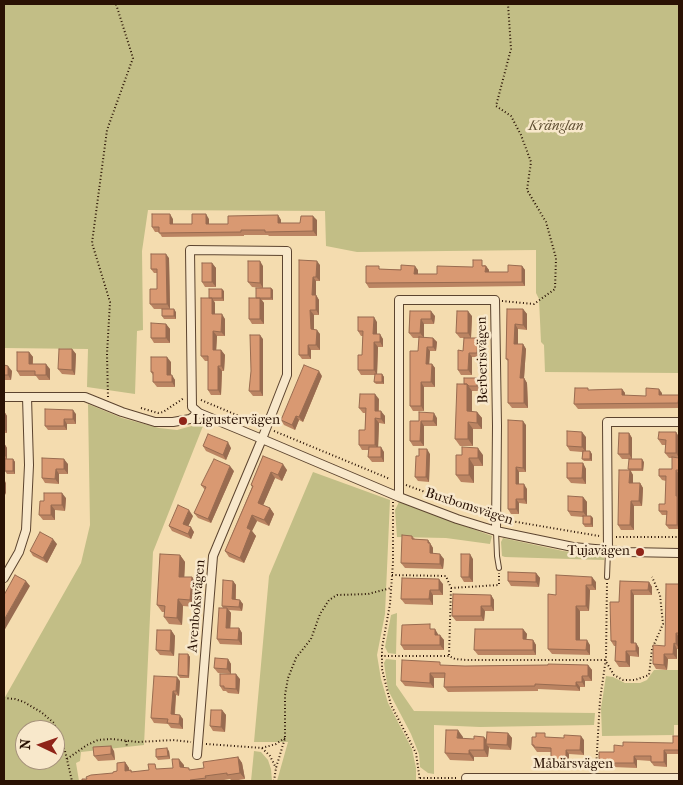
<!DOCTYPE html>
<meta charset="utf-8">
<style>
body{margin:0}
#map{position:relative;width:683px;height:785px;overflow:hidden;background:#f4dcaf;font-family:"IM FELL French Canon",serif}
canvas{display:block}
.frame{position:absolute;inset:0;border:5px solid #2a1204;pointer-events:none}
.north{position:absolute;left:15px;top:720px;width:50px;height:50px;box-sizing:border-box;background:#f8e8cb;border:1px solid #a6927b;border-radius:50%;rotate:273deg;font-size:14px;font-weight:700;line-height:20px;text-align:center;color:#2a1204}
.north::after{content:'';display:block;margin:auto;width:18px;height:22px;background:#8f2418;clip-path:polygon(50% 0,100% 100%,50% 72%,0 100%)}
</style>
<div id="map">
<canvas width="683" height="785"></canvas>
<div class="frame"></div>
<div class="north">N</div>
</div>
<script>
const c = document.querySelector('canvas').getContext('2d');
c.lineJoin = 'round';
function fillPath(path, color) {
  c.fillStyle = color;
  c.fill(path, 'evenodd');
}
function poly(rows) {
  const path = new Path2D();
  for (const r of rows) {
    path.moveTo(r[0], r[1]);
    for (let i = 2; i < r.length; i += 2) path.lineTo(r[i], r[i + 1]);
  }
  return path;
}
function trace(path, color, width, dash) {
  c.strokeStyle = color;
  c.lineWidth = width;
  c.lineCap = dash ? 'butt' : 'round';
  c.setLineDash(dash || []);
  c.stroke(path);
}
function drawText(font, color, halo, rows, align = 'center') {
  c.font = font + ' "IM FELL French Canon",serif';
  c.lineWidth = 5;
  c.setLineDash([]);
  c.textBaseline = 'middle';
  c.strokeStyle = halo;
  c.fillStyle = color;
  for (const [text, x, y, turn = 0] of rows) {
    c.save();
    c.translate(x, y);
    c.rotate((+turn || 0) * Math.PI / 180);
    c.textAlign = isNaN(turn) ? turn : align;
    if (halo) c.strokeText(text, 0, 0);
    c.fillText(text, 0, 0);
    c.restore();
  }
}
fillPath(poly([
 [4,4,679,4,679,373,545,372,544,345,541,342,539,299,536,293,536,250,357,252,326,246,325,211,148,210,142,251,143,330,137,331,135,394,87,387,88,349,4,348],
 [88,404,122,418,159,428,177,430,199,424,203,426,153,552,144,745,81,752,80,761,76,763,79,781,4,781,4,699,81,563,90,525],
 [25,730,55,730,55,760,25,760],
 [313,472,390,500,385,614,377,655,381,679,388,703,412,749,416,768,416,781,277,781,288,742,254,742,269,576],
 [399,502,492,536,490,544,446,538,397,537,395,510],
 [503,538,563,551,604,556,604,560,505,557,502,556,501,542],
 [397,613,396,654,388,653,385,647,391,615],
 [386,659,396,660,396,685,414,711,595,713,594,725,480,727,434,725,434,774,428,773,420,767,419,754,411,734,388,690,384,663],
 [654,670,679,670,679,725,674,725,674,735,602,736,601,708,606,676,613,677,625,683,640,683,647,680],
 [254,751,261,752,268,760,271,769,272,781,251,781]
]), '#c2be86');
const lane = poly([
 [496,531,497,556,499,568],
 [607,577,608,551]
]);
const street = poly([
 [4,397,85,397,122,412,155,422,173,422,190,419,199,413],
 [399,497,399,300,495,300,497,426,496,531],
 [608,551,607,422,679,422],
 [4,578,19,552,26,530,29,465,27,397],
 [197,755,213,556,223,532,262,439,287,375,287,251,190,250,192,407,199,413,262,439,399,497,457,519,496,531,573,547,628,552,679,553],
 [466,778,679,778]
]);
trace(lane, '#5c442f', 6);
trace(street, '#5c442f', 10);
trace(poly([
 [502,301,534,304,555,289,556,258,546,222,527,190,531,162,521,135,511,116,496,106,511,49,508,4],
 [108,397,107,354,110,302,92,243,107,130,133,58,116,4],
 [201,400,258,424],
 [141,408,158,413,163,412,184,398],
 [274,431,390,479],
 [406,485,488,515],
 [393,502,393,562,390,604,382,648,382,669,391,705,416,753,420,781],
 [505,520,599,536],
 [616,537,679,537],
 [392,575,446,576,451,588,449,655],
 [451,588,499,585,499,573],
 [381,656,449,656,455,659,466,660,605,660,614,675,623,680,635,680,649,675,652,649,663,624,660,595,652,577],
 [4,698,15,699,24,702,41,712,54,723,65,751,72,781],
 [126,741,127,747],
 [206,744,262,748,276,744,285,738],
 [262,748,270,756,276,768],
 [67,759,87,745,98,740,112,739,138,742,173,740,191,742],
 [596,769,600,700,606,658,607,582],
 [420,778,458,778],
 [274,781,276,768,285,738,285,695,288,678,296,658,311,639,320,614,329,600,337,595,368,594,391,588]
]), '#2a1204', 2, [1, 2.5]);
trace(lane, '#f8e8cb', 4);
trace(street, '#f8e8cb', 8);
fillPath(poly([
 [278,215,281,220,281,223,300,223,317,220,317,236,269,236,268,235,244,235,244,236,162,237,159,232,155,232,152,227,173,219,173,224,192,224,209,219,209,224,228,224],
 [169,258,170,309,154,309,150,304,157,289,157,273,154,273,151,269],
 [299,260,320,265,320,281,316,281,316,295,319,300,319,315,314,315,314,330,320,334,320,350,311,350,311,359,302,359,299,355],
 [212,263,216,268,216,287,205,287,202,282],
 [485,265,489,270,489,272,508,272,522,266,525,270,525,286,369,288,366,283,381,269,418,270,418,274,437,274],
 [263,266,263,288,252,287,248,282],
 [271,288,273,290,273,300,262,300,264,303,264,324,252,324,249,319,257,298,256,298],
 [224,291,224,301,214,301,215,303,215,314,225,319,225,336,217,336,216,350,221,350,225,355,224,371,222,371,221,395,211,395,208,390,208,361,205,361,201,356,209,298],
 [507,309,523,309,527,314,527,330,518,329,518,344,523,344,526,349,524,378,527,383,528,408,512,408,508,403,508,361,506,359],
 [410,311,435,316,434,324,424,324,424,338,433,338,437,342,436,351,430,351,429,364,432,364,435,368,435,387,424,387,424,411,413,411,410,406,418,351,419,338,413,338,409,333],
 [176,312,176,319,164,319,162,316],
 [472,316,471,338,478,338,481,343,481,357,472,357,472,375,461,375,458,370,463,351,464,338,460,338,456,333],
 [377,322,377,334,383,339,383,347,378,347,377,374,382,374,384,377,384,384,376,384,374,382,375,375,361,375,358,370,362,355,363,336,361,336,358,331],
 [166,324,170,329,170,343,154,343,151,338],
 [263,339,263,396,253,396,249,391],
 [72,349,76,354,75,375,62,374,58,369],
 [29,352,33,357,33,364,50,369,50,380,39,380,36,376,20,376,17,371],
 [171,362,171,375,175,380,175,387,157,387,153,382,153,375,151,372],
 [4,365,12,371,11,380,4,380],
 [322,376,303,422,299,420,295,430,284,425,281,420],
 [481,383,481,391,472,391,472,412,477,412,482,418,482,429,473,429,473,446,460,446,455,439,464,384],
 [622,389,625,393,625,396,646,396,662,393,662,395,679,396,679,408,578,409,574,404,590,390],
 [379,399,379,411,385,416,385,424,379,423,378,447,384,452,384,462,372,462,368,457,369,450,362,450,359,445,365,430,365,413,363,413,359,408],
 [4,411,7,416,7,433,4,433],
 [76,414,76,424,67,424,67,430,48,430,45,426],
 [437,418,437,426,424,426,424,446,413,446,410,441,419,421],
 [508,420,526,425,526,472,519,472,519,484,527,489,527,504,519,503,519,514,511,514,508,509],
 [676,432,679,437,679,529,669,529,666,525,667,515,662,515,659,511,665,504,666,481,662,480,659,476,672,469,672,458,669,458,665,453,666,445,662,445,658,439],
 [629,433,632,438,632,459,622,459,618,454],
 [586,437,586,451,592,454,592,461,584,461,582,459,582,452,570,451,567,446],
 [4,443,7,448,7,459,13,459,15,462,15,474,7,474,5,471,7,459,4,459],
 [203,446,231,448,226,460,206,451],
 [430,454,429,482,418,481,415,477,419,456],
 [456,455,483,455,483,466,474,466,474,483,461,482,456,475],
 [263,456,287,470,282,481,275,478,263,505,270,508,274,514,269,526,257,521,252,531,256,536,244,563,229,557,225,551,252,487,251,485],
 [42,458,68,464,68,474,59,474,59,484,45,483,42,478],
 [644,462,643,471,631,471,633,475,633,483,640,483,643,488,642,506,634,506,634,530,621,530,618,525,629,470,628,469],
 [583,463,586,469,586,484,571,483,567,478],
 [234,471,211,523,198,518,194,513,205,490,201,485],
 [583,497,587,502,587,516,593,518,593,527,585,527,583,524,583,517,571,516,568,511],
 [66,498,65,511,55,510,55,520,43,520,39,515,44,501],
 [193,516,188,526,194,532,191,539,172,531,169,526],
 [412,536,415,539,428,540,433,548,433,554,444,559,443,569,405,568,401,563],
 [57,544,47,563,33,556,30,551],
 [180,555,185,562,184,577,192,577,197,584,195,607,183,606,182,625,169,624,164,617,164,612,162,612,157,605],
 [473,559,473,582,464,582,461,577],
 [536,573,540,578,539,587,511,586,508,581],
 [233,581,236,585,236,599,243,604,242,611,229,610,231,613,230,628,239,628,242,633,242,645,220,644,217,639,223,608,222,606],
 [620,581,649,582,652,587,652,595,634,595,634,643,636,643,639,648,639,657,630,656,630,667,619,667,615,661,616,646,614,646,611,641,619,602],
 [596,582,596,590,590,590,589,611,580,611,580,640,590,645,590,655,552,654,548,649,556,595],
 [443,584,443,595,433,595,433,605,405,604,401,599],
 [679,584,679,649,677,649,677,659,668,659,667,670,656,669,653,664,665,646],
 [491,595,494,600,494,611,485,611,484,621,456,621,452,616],
 [523,629,527,634,526,639,533,640,536,645,536,655,478,655,474,650],
 [171,630,175,636,174,656,160,655,156,650],
 [438,634,438,635,444,640,444,650,404,650,401,645],
 [188,654,190,657,189,678,180,678,178,675],
 [228,659,231,664,231,674,218,673,214,668],
 [588,665,592,670,592,681,585,681,585,687,580,687,580,691,538,689,538,691,448,692,444,687,445,678,434,678,434,688,405,686,401,681,443,666,465,666],
 [240,679,239,694,228,693,226,691,223,691,220,686],
 [180,681,179,696,176,695,175,714,183,719,183,729,171,728,168,724,154,723,151,718],
 [222,710,226,715,225,732,213,731,210,726],
 [508,733,512,738,511,750,490,749,489,747,488,757,474,757,474,761,450,760,445,753,463,737,463,739,474,739,484,737,487,740],
 [679,736,679,754,667,754,667,767,654,766,651,762,651,761,637,760,637,768,612,767,611,769,602,769,599,764,623,746,673,743],
 [548,737,584,740,584,755,569,754,569,765,554,765,551,760,551,752,537,752,532,745],
 [114,751,115,760,98,761,94,756],
 [169,751,170,759,158,760,156,757],
 [238,757,242,763,245,779,232,781,230,779,218,781,82,781,87,779,113,773,117,771,125,762,129,768,129,770,131,770,132,772,173,768,184,765,184,768,190,770,204,768]
]), '#bb8462');
fillPath(poly([
 [170,214,173,219,173,228,170,224],
 [206,214,209,219,209,229,206,224],
 [278,215,281,220,281,227,278,223],
 [313,216,317,220,317,236,313,231],
 [166,254,169,258,170,309,167,304],
 [260,261,263,266,263,288,260,283],
 [317,261,320,265,320,281,316,277],
 [212,263,216,268,216,287,212,282],
 [415,266,418,270,418,278,414,274],
 [486,266,489,270,489,277,485,272],
 [522,266,525,270,525,286,522,282],
 [313,277,316,281,316,300,312,295],
 [271,288,273,290,273,300,271,298],
 [222,289,224,291,224,301,222,298],
 [316,295,319,300,319,315,316,310],
 [212,298,215,303,215,319,212,314],
 [260,298,264,303,264,324,260,319],
 [174,309,176,312,176,319,174,316],
 [523,309,527,314,527,330,523,325],
 [310,310,314,315,314,334,311,329],
 [431,311,435,316,434,324,431,319],
 [468,311,472,316,471,338,468,333],
 [222,314,225,319,225,336,221,332],
 [374,317,377,322,377,339,373,334],
 [421,319,424,324,424,338,420,333],
 [166,324,170,329,170,343,166,338],
 [515,324,518,329,518,348,514,344],
 [317,330,320,334,320,350,316,345],
 [213,331,217,336,216,354,213,350],
 [380,334,383,339,383,347,380,342],
 [260,335,263,339,263,396,260,391],
 [433,338,437,342,436,351,433,347],
 [478,338,481,343,481,357,477,353],
 [374,342,378,347,377,375,374,370],
 [523,344,526,349,524,378,527,383,528,408,524,403,520,378],
 [308,345,311,350,311,359,308,355],
 [427,347,430,351,429,368,426,364],
 [72,349,76,354,75,375,72,370],
 [221,350,225,355,224,371,221,366],
 [29,352,33,357,32,369,29,364],
 [469,353,472,357,472,375,468,370],
 [167,357,171,362,171,380,167,375],
 [46,364,50,369,50,380,46,375],
 [432,364,435,368,435,387,431,382],
 [8,366,12,371,11,380,8,375],
 [218,366,222,371,221,395,218,390],
 [319,371,322,376,303,422,299,417],
 [382,374,384,377,384,384,382,382],
 [172,375,175,380,175,387,172,382],
 [477,378,481,383,481,391,477,386],
 [421,382,424,387,424,411,421,406],
 [467,384,472,391,472,418,467,411],
 [622,389,625,393,625,400,622,395],
 [659,389,662,393,662,399,659,395],
 [375,394,379,399,378,416,375,411],
 [73,410,76,414,76,424,73,419],
 [4,411,7,416,7,433,4,428],
 [381,411,385,416,385,424,381,419],
 [477,412,482,418,482,429,477,423],
 [434,413,437,418,437,426,433,421],
 [296,416,299,420,295,430,292,425],
 [375,418,379,423,378,450,375,445],
 [64,419,67,424,67,430,64,426],
 [421,421,424,426,424,446,420,441],
 [523,421,526,425,526,472,523,468],
 [468,422,473,429,473,446,468,439],
 [582,432,586,437,586,452,582,447],
 [676,432,679,437,679,458,676,453],
 [629,433,632,438,632,459,629,454],
 [228,442,231,448,226,460,223,455],
 [4,443,7,448,7,459,4,454],
 [381,447,384,452,384,462,381,457],
 [478,448,483,455,483,466,478,458],
 [427,449,430,454,429,482,426,477],
 [590,451,592,454,592,461,590,459],
 [469,458,474,466,474,483,469,475],
 [13,459,15,462,15,474,13,471],
 [64,459,68,464,68,474,64,469],
 [642,459,644,462,643,471,642,469],
 [583,463,586,469,586,484,582,478],
 [283,464,287,470,282,481,278,475],
 [230,466,234,471,211,523,208,519],
 [516,467,519,472,519,489,516,484],
 [56,469,59,474,59,484,55,479],
 [630,470,633,475,633,488,629,483],
 [676,470,679,474,679,529,677,525,676,496],
 [271,472,275,478,262,508,258,503],
 [4,479,6,483,6,495,4,491],
 [640,483,643,488,642,506,639,501],
 [524,484,527,489,527,504,524,499],
 [62,493,66,498,65,511,62,505],
 [583,497,587,502,587,517,583,512],
 [516,499,519,503,519,514,516,509],
 [631,501,634,506,634,530,630,525],
 [51,505,55,510,55,520,51,515],
 [270,508,274,514,269,526,264,520],
 [189,510,193,516,187,529,183,524],
 [252,515,257,521,252,531,256,536,244,563,240,558,247,528],
 [591,516,593,518,593,527,591,524],
 [191,527,194,532,191,539,188,534],
 [53,539,57,544,47,563,43,558],
 [428,540,433,548,433,559,430,553],
 [440,554,444,559,443,569,440,564],
 [470,554,473,559,473,582,469,577],
 [180,555,185,562,184,584,179,577],
 [536,573,540,578,539,587,536,582],
 [192,577,197,584,195,607,190,600],
 [592,577,596,582,596,590,592,585],
 [439,579,443,584,443,595,439,590],
 [26,581,30,586,4,631,4,620],
 [233,581,236,585,235,604,232,599],
 [649,582,652,587,652,595,648,590],
 [586,585,590,590,589,611,586,606],
 [430,590,433,595,433,605,429,599],
 [631,590,634,595,634,648,631,643],
 [491,595,494,600,494,611,491,606],
 [178,599,183,606,182,625,177,618],
 [240,600,243,604,242,611,239,607],
 [481,606,485,611,484,621,481,616],
 [576,606,580,611,580,645,576,640],
 [227,608,231,613,230,633,226,628],
 [239,628,242,633,242,645,238,640],
 [435,629,438,634,438,640,435,635],
 [523,629,527,634,526,644,523,639],
 [171,630,175,636,174,656,170,651],
 [676,633,679,637,679,648,676,644],
 [440,635,444,640,444,650,440,645],
 [533,640,536,645,536,655,533,650],
 [587,640,590,645,590,655,586,650],
 [636,643,639,648,639,657,636,651],
 [674,643,677,649,677,659,673,654],
 [626,651,630,656,630,667,626,662],
 [188,654,190,657,189,678,188,676],
 [664,654,668,659,667,670,664,665],
 [228,659,231,664,231,674,227,669],
 [588,665,592,670,592,681,588,676],
 [430,673,434,678,434,688,430,683],
 [236,674,240,679,239,694,236,689],
 [582,676,585,681,585,687,582,682],
 [177,677,180,681,179,696,176,691],
 [576,682,580,687,580,691,576,686],
 [173,691,176,695,174,719,171,714],
 [222,710,226,715,225,732,221,727],
 [180,715,183,719,183,729,179,724],
 [458,730,463,737,462,745,457,738],
 [508,733,512,738,511,750,507,745],
 [581,736,584,740,584,755,580,750],
 [484,737,489,744,486,744,489,747,488,757,484,750],
 [111,746,114,751,115,760,111,754],
 [167,748,169,751,170,759,168,756],
 [469,750,474,757,474,761,469,754],
 [566,750,569,754,569,765,566,761],
 [664,750,667,754,667,767,664,762],
 [634,756,637,760,637,768,634,763],
 [238,757,242,763,245,779,240,773],
 [179,759,184,765,184,774,180,767],
 [125,762,129,768,130,777,125,771]
]), '#986b50');
const building = poly([
 [152,214,170,214,170,224,192,224,192,214,206,214,206,224,228,224,228,216,278,215,278,223,300,223,301,216,313,216,313,231,265,232,265,230,241,230,241,232,159,233,159,227,152,227,152,214],
 [151,254,166,254,167,304,150,304,150,289,157,289,157,269,151,269,151,254],
 [299,260,317,261,316,277,313,277,312,295,316,295,316,310,310,310,311,329,317,330,316,345,308,345,308,355,299,355,299,260],
 [473,260,482,260,482,266,486,266,485,272,508,272,508,265,522,266,522,282,366,283,366,266,379,266,379,269,401,270,401,265,415,266,414,274,437,274,437,266,473,267,473,260],
 [248,261,260,261,260,283,248,282,248,261],
 [202,263,212,263,212,282,202,282,202,263],
 [256,288,271,288,271,298,256,298,256,288],
 [209,289,222,289,222,298,209,298,209,289],
 [201,298,212,298,212,314,222,314,221,332,213,331,213,350,221,350,221,366,218,366,218,390,208,390,208,356,201,356,201,298],
 [249,298,260,298,260,319,249,319,249,298],
 [162,309,174,309,174,316,162,316,162,309],
 [507,309,523,309,523,325,515,324,514,344,523,344,520,378,524,378,524,403,508,403,508,359,506,359,507,309],
 [410,311,431,311,431,319,421,319,420,333,409,333,410,311],
 [457,311,468,311,468,333,456,333,457,311],
 [358,317,374,317,373,334,380,334,380,342,374,342,374,370,358,370,358,355,362,355,363,331,358,331,358,317],
 [151,323,166,324,166,338,151,338,151,323],
 [250,335,260,335,260,391,249,391,251,371,250,335],
 [419,337,433,338,433,347,427,347,426,364,432,364,431,382,421,382,421,406,410,406,410,351,418,351,419,337],
 [464,338,478,338,477,353,469,353,468,370,458,370,458,350,463,351,464,338],
 [59,349,72,349,72,370,58,369,59,349],
 [17,352,29,352,29,364,46,364,46,375,35,375,35,371,17,371,17,352],
 [151,357,167,357,167,375,172,375,172,382,153,382,153,372,151,372,151,357],
 [4,365,8,366,8,375,4,375,4,365],
 [304,365,319,371,299,417,296,416,292,425,281,420,304,365],
 [375,374,382,374,382,382,374,382,375,374],
 [464,378,477,378,477,386,469,386,467,384,464,384,464,378],
 [457,384,467,384,467,411,477,412,477,423,468,422,468,439,455,439,457,384],
 [575,388,588,388,588,390,622,389,622,395,646,396,646,388,659,389,659,395,679,395,678,403,574,404,575,388],
 [360,394,375,394,375,411,381,411,381,419,375,418,375,445,359,445,359,430,365,430,366,408,359,408,360,394],
 [45,409,73,410,73,419,64,419,64,426,45,426,45,409],
 [419,412,434,413,433,421,421,421,420,441,410,441,410,421,419,421,419,412],
 [508,420,523,421,523,468,516,467,516,484,524,484,524,499,516,499,516,509,508,509,508,420],
 [567,431,582,432,582,447,567,446,567,431],
 [659,432,676,432,676,453,665,453,666,440,658,439,659,432],
 [619,433,629,433,629,454,618,454,619,433],
 [208,434,228,442,223,455,203,446,208,434],
 [369,447,381,447,381,457,368,457,369,447],
 [462,447,478,448,478,458,469,458,469,475,456,475,456,455,462,455,462,447],
 [419,449,427,449,426,477,415,477,416,456,419,456,419,449],
 [583,451,590,451,590,459,582,459,583,451],
 [263,456,283,464,278,475,271,472,258,503,270,508,264,520,252,515,247,528,251,530,240,558,225,551,253,486,251,485,263,456],
 [672,457,679,458,679,470,676,470,676,496,677,496,677,525,666,525,667,511,659,511,659,504,665,504,666,476,659,476,659,469,672,469,672,457],
 [42,458,64,459,64,469,56,469,55,479,42,478,42,458],
 [5,459,13,459,13,471,5,471,5,459],
 [214,459,230,466,208,519,194,513,206,487,201,485,214,459],
 [629,459,642,459,642,469,628,469,629,459],
 [567,463,583,463,582,478,567,478,567,463],
 [619,470,630,470,629,483,640,483,639,501,631,501,630,525,618,525,619,470],
 [44,493,62,493,62,505,51,505,51,515,39,515,40,501,44,501,44,493],
 [568,496,583,497,583,512,568,511,568,496],
 [178,505,189,510,183,524,191,527,188,534,169,526,178,505],
 [583,516,591,516,591,524,583,524,583,516],
 [40,532,53,539,43,558,30,551,40,532],
 [402,535,412,536,412,539,428,540,428,543,430,543,430,553,440,554,440,564,401,563,402,535],
 [160,554,180,555,179,577,192,577,190,600,178,599,177,618,164,617,165,606,157,605,160,554],
 [461,554,470,554,469,577,461,577,461,554],
 [508,572,536,573,536,582,508,581,508,572],
 [15,575,26,581,4,620,4,595,15,575],
 [556,575,592,577,592,585,586,585,586,606,576,606,576,640,587,640,586,650,548,649,548,594,556,595,556,575],
 [402,578,439,579,439,590,430,590,429,599,401,599,402,578],
 [223,580,233,581,232,599,240,600,239,607,222,606,223,580],
 [620,581,649,582,648,590,631,590,631,643,636,643,636,651,626,651,626,662,615,661,616,641,611,641,610,602,619,602,620,581],
 [666,584,679,584,679,633,676,633,676,644,674,643,673,654,664,654,664,665,653,664,653,645,665,646,666,584],
 [453,594,491,595,491,606,481,606,481,616,452,616,453,594],
 [219,608,227,608,226,628,239,628,238,640,217,639,219,608],
 [430,624,430,629,435,629,435,635,440,635,440,645,401,645,402,625,430,624],
 [475,629,523,629,523,639,533,640,533,650,474,650,475,629],
 [157,630,171,630,170,651,156,650,157,630],
 [179,654,188,654,188,676,178,675,179,654],
 [215,658,228,659,227,669,214,668,215,658],
 [402,660,440,662,440,665,465,666,548,665,548,664,588,665,588,676,582,676,582,682,576,682,576,686,535,684,535,686,444,687,445,673,430,673,430,683,401,681,402,660],
 [220,674,236,674,236,689,224,688,224,686,220,686,220,674],
 [154,676,177,677,176,691,173,691,171,714,180,715,179,724,167,723,168,719,151,718,154,676],
 [211,710,222,710,221,727,210,726,211,710],
 [446,730,458,730,457,738,474,739,474,736,484,737,484,750,469,750,469,754,445,753,446,730],
 [487,732,508,733,507,745,486,744,487,732],
 [536,733,545,733,545,737,564,738,564,735,581,736,580,750,566,750,566,761,551,760,551,748,534,747,534,745,532,745,532,737,536,737,536,733],
 [673,736,679,736,679,750,664,750,664,762,651,762,651,756,634,756,634,763,608,763,608,765,599,764,599,752,614,752,614,745,623,746,623,742,673,743,673,736],
 [111,746,111,754,94,756,93,747,111,746],
 [167,748,168,756,156,757,156,749,167,748],
 [238,757,240,773,227,775,227,773,205,776,206,778,190,780,190,781,82,781,82,779,87,779,86,777,91,775,113,773,113,772,117,771,117,763,125,762,125,771,131,770,131,772,149,770,148,764,155,764,156,769,173,768,172,759,179,759,180,767,189,768,189,770,204,768,203,762,238,757]
]);
fillPath(building, '#d99972');
trace(building, '#986b50', 1);
for (const [x, y, r, color] of [
 [183,421,5,"#8f2418"],
 [640,552,5,"#8f2418"]
]) {
  const dot = new Path2D();
  dot.arc(x, y, r, 0, 2 * Math.PI);
  c.fillStyle = color;
  c.fill(dot);
  trace(dot, '#f8e8cb', 2);
}
drawText('italic 14px', '#5f4e32', '#f8e8cb', [
 ["Kränglan",556,127]
]);
drawText('14px', '#2a1204', '#f8e8cb', [
 ["Berberisvägen",483,360,-91],
 ["Buxbomsvägen",469,507,18],
 ["Avenboksvägen",197,606,-85],
 ["Måbärsvägen",573,765]
]);
drawText('14px', '#2a1204', '#f8e8cb', [
 ["Ligustervägen",193,421],
 ["Tujavägen",630,552,"right"]
], 'left');
</script>
